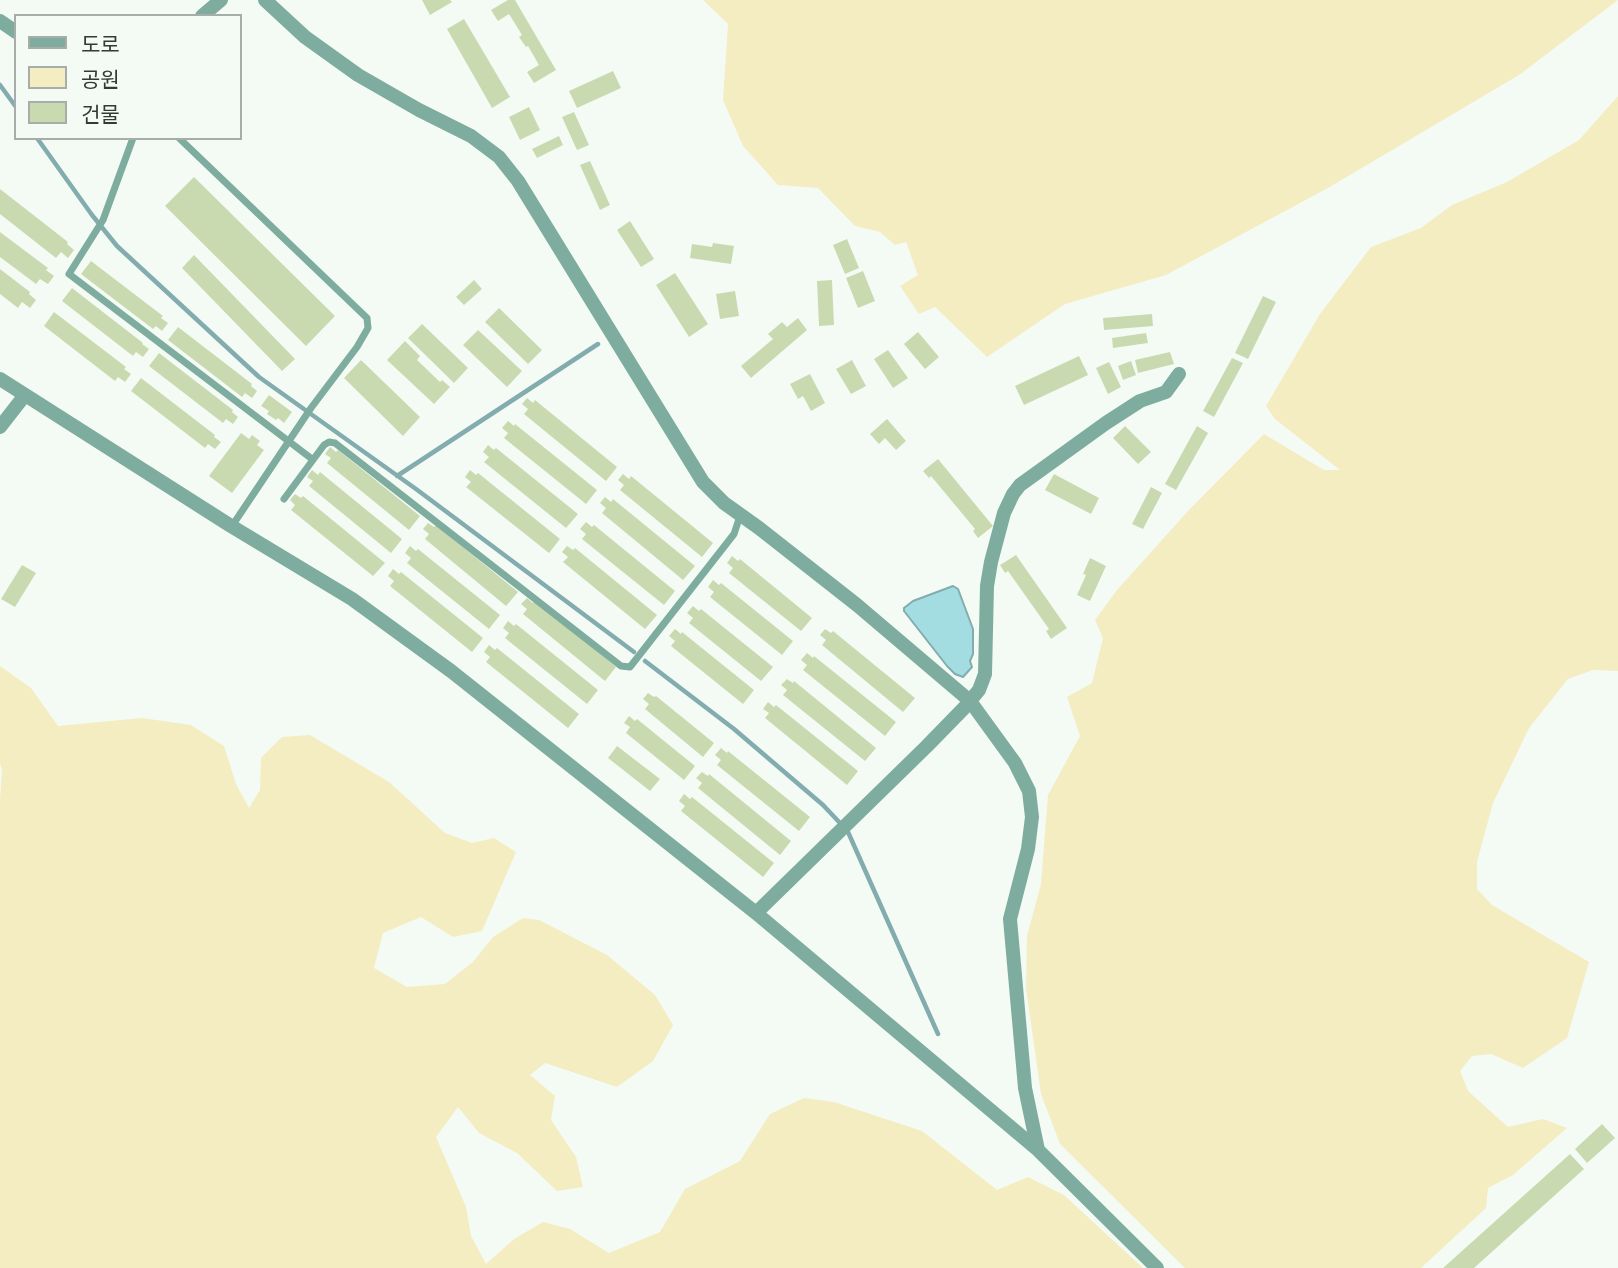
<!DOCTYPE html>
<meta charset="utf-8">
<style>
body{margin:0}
#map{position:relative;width:1618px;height:1268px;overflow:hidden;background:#f4fbf5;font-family:Helvetica,"Noto Sans KR",sans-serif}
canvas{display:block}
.legend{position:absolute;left:14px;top:14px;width:228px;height:126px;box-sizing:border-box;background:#f4fbf5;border:2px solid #a8ada9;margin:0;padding:9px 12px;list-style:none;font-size:21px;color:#363937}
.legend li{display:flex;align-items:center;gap:14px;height:35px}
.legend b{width:35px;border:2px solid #a8ada9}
</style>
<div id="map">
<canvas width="1618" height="1268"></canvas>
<ul class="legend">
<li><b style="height:9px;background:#7eada0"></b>도로</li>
<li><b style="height:19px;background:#f4edc2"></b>공원</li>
<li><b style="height:19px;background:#cadab0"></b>건물</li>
</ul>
</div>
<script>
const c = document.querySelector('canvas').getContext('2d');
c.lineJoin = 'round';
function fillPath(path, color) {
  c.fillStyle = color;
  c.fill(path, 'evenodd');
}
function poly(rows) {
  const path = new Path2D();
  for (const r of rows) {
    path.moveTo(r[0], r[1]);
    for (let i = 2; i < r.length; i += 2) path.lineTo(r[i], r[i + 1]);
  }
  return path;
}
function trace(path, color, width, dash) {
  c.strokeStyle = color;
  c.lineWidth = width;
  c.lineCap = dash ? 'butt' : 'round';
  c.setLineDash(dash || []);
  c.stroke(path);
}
fillPath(poly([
 [703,0,1618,0,1519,75,1328,188,1166,275,1065,304,987,357,935,307,919,314,900,286,918,275,906,242,895,245,880,232,855,226,818,188,778,185,743,146,723,100,728,24],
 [1618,96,1618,671,1593,670,1568,679,1529,728,1493,803,1477,862,1477,889,1492,905,1589,962,1567,1038,1523,1068,1491,1054,1472,1056,1460,1071,1468,1091,1508,1127,1543,1119,1567,1128,1513,1175,1488,1188,1486,1208,1421,1268,1185,1268,1060,1144,1041,1094,1026,988,1027,936,1041,884,1048,795,1080,736,1067,697,1092,683,1103,638,1095,620,1117,590,1188,511,1264,434,1324,470,1340,470,1275,419,1266,406,1320,314,1371,247,1421,228,1452,205,1507,182,1579,140],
 [0,666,31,688,58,726,142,718,191,725,224,746,236,784,249,808,260,790,261,758,282,737,310,735,389,782,445,833,472,843,494,838,516,852,482,931,453,937,421,917,383,933,374,968,407,987,445,984,473,962,493,937,523,918,539,920,607,955,655,995,673,1025,653,1061,617,1087,545,1063,530,1075,555,1096,551,1120,576,1157,583,1187,557,1191,517,1153,479,1133,458,1107,436,1137,466,1207,471,1236,486,1264,514,1239,543,1222,570,1229,609,1253,660,1232,685,1189,740,1161,770,1114,804,1098,834,1102,922,1131,997,1190,1028,1177,1064,1195,1143,1268,0,1268,0,799,2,770,0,763]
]), '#f4edc2');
const water = poly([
 [953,586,958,589,973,629,973,654,970,661,972,667,963,677,955,674,947,666,904,611,904,608,913,601,953,586]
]);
fillPath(water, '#a4dde1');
trace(water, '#83acae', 2);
trace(poly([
 [0,85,16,107],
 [37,138,92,215,117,246,259,377,416,489,634,652],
 [397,476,598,344],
 [645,661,734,729,823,805,840,823],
 [848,832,938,1034]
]), '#83acae', 4.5);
fillPath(poly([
 [422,0,450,0,452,2,430,15],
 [508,0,515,0,556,70,534,83,527,72,539,65,528,46,526,47,519,37,522,35,509,14,498,21,491,10],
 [464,19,510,97,492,108,447,29],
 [613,71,621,88,577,108,569,91],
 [529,107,540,130,520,140,509,117],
 [574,112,589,145,577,150,562,117],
 [559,136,563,145,537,158,532,149],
 [590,161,610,205,600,210,580,165],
 [194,177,335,316,306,346,165,206],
 [0,189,68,242,67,244,74,250,68,258,61,252,56,258,0,214],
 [630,221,654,259,641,267,617,230],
 [0,232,48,268,46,270,54,276,48,284,40,279,36,284,0,257],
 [847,239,859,268,845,274,833,245],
 [713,243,734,246,731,264,690,258,692,244,712,247],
 [194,255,295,359,282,371,182,268],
 [91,261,163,316,161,318,168,323,162,331,156,326,153,329,81,274],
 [0,269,30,292,29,294,36,300,30,308,22,302,18,308,0,294],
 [863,271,875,301,858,308,846,278],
 [675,273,708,324,689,337,656,285],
 [474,280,482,289,464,305,456,297],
 [832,280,834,325,819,326,817,281],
 [72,288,143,343,142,344,149,349,143,357,136,352,133,356,62,301],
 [735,291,739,316,720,319,716,294],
 [1263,296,1276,302,1248,359,1235,353],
 [499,308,542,350,528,364,485,322],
 [54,312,126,367,124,369,131,374,125,382,118,377,115,381,44,326],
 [1152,314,1153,326,1104,330,1103,318],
 [798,318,807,330,751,378,741,366,773,339,768,334,782,322,787,327],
 [422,324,468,368,454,383,408,338],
 [178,327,252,384,251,386,257,391,252,398,245,393,242,397,168,340],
 [478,330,522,371,507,387,463,345],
 [918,332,939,357,925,369,904,344],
 [1146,333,1148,343,1113,348,1112,338],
 [405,341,420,356,417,360,440,382,442,380,450,387,434,404,387,360],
 [888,350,908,378,893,388,874,359],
 [1170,352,1174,364,1138,373,1135,360],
 [159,353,233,410,232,412,238,417,233,424,226,419,223,423,149,366],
 [1079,356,1088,375,1024,405,1015,386],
 [1232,358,1243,363,1214,417,1203,411],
 [361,360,420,417,403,436,344,378],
 [852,360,866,386,851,394,836,369],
 [1131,361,1136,375,1123,380,1118,366],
 [1109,362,1121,387,1108,394,1096,368],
 [810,374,825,403,811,411,803,396,798,399,790,384],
 [141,378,215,435,214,437,221,442,215,449,208,444,205,448,131,391],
 [269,395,292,412,284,423,278,418,276,420,267,414,269,411,261,406],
 [527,398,533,403,535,400,617,467,606,481,524,414,528,409,522,404],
 [887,419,906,441,896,450,885,438,879,444,870,434],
 [508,421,514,426,515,424,597,490,586,504,504,438,508,433,502,428],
 [1125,426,1151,452,1138,464,1113,438],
 [1197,426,1208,433,1176,490,1165,484],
 [241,433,249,439,252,435,260,441,257,445,264,450,232,493,209,476],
 [488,445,494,450,496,448,578,514,566,528,484,462,489,457,483,452],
 [330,447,336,452,338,450,420,516,409,530,327,463,331,458,325,454],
 [938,459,993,526,978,538,973,531,975,529,931,476,929,478,923,471],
 [312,470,318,475,320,472,402,539,391,553,309,486,313,481,307,477],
 [470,470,476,475,478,473,560,539,549,553,466,487,471,482,465,477],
 [623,474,629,479,631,476,713,543,702,557,620,490,624,485,618,480],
 [1054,474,1099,498,1091,514,1045,490],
 [1151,487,1162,493,1143,529,1132,524],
 [295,494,301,498,303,496,385,563,373,576,291,510,295,505,290,500],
 [605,497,611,502,613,499,695,566,683,580,602,513,606,508,600,503],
 [586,522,592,527,594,525,675,591,664,605,582,539,586,534,580,529],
 [428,523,434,527,436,525,518,592,506,606,425,539,429,534,423,529],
 [410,546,416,551,418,549,500,615,489,629,407,563,411,558,405,553],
 [567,546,573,550,575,548,657,615,645,629,563,562,568,557,562,552],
 [1016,555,1067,628,1051,639,1046,631,1049,629,1008,571,1005,573,1000,565],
 [732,556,738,561,740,559,812,618,801,631,729,573,733,568,727,563],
 [1090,558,1106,566,1090,601,1077,595,1086,575,1083,574],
 [22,565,36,573,15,607,1,599],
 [393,569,399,574,401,572,483,638,472,652,390,586,394,581,388,576],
 [713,580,719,585,721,583,793,641,782,655,710,597,714,592,708,587],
 [527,598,533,603,535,600,616,667,605,681,523,614,527,609,521,604],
 [693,606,699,611,701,609,773,667,761,681,689,623,693,618,687,613],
 [508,621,514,626,516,624,598,690,587,704,505,638,509,633,503,628],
 [675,629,681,634,682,632,754,690,743,704,671,646,675,641,669,636],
 [825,629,831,633,833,631,915,698,903,712,822,645,826,640,820,635],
 [489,645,495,650,497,648,579,714,568,728,486,662,490,657,484,652],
 [807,653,813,658,814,656,896,722,885,736,803,670,807,665,801,660],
 [787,679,793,683,794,681,876,748,865,761,783,695,787,690,781,685],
 [648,693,654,697,656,696,714,743,703,757,645,709,649,704,643,699],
 [768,702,774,707,776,705,858,771,847,785,765,718,769,713,763,709],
 [629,716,635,721,637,719,695,766,684,780,626,733,630,727,624,723],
 [617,746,660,779,650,791,608,758],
 [721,748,727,753,728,751,810,817,799,831,717,765,721,760,715,755],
 [702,772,708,776,709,774,791,841,780,855,698,788,702,783,696,778],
 [684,794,690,799,692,797,774,863,763,877,681,811,685,806,679,801],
 [1602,1124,1615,1138,1587,1163,1575,1149],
 [1570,1154,1584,1169,1474,1268,1443,1268]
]), '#cadab0');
trace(poly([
 [133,138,103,220,69,274,312,459],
 [179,138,367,318,368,328,357,347,311,408,232,526],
 [284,499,324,445,329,442,335,443,621,666,630,667,734,534,740,516]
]), '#7eada0', 7);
trace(poly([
 [265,0,305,37,358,75,419,110,471,136,499,157,518,181,703,482,724,503,759,528,857,605,970,701,1015,763,1029,791,1032,817,1028,849,1010,919,1025,1088,1038,1150],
 [202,16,221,0],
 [0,21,16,32],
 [0,379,231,526,352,599,451,671,756,913,1038,1150,1157,1268],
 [0,427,25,395],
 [756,913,927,746,964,708,979,690,985,674,987,586,991,562,1004,513,1013,494,1020,485,1106,423,1140,401,1166,392,1179,374]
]), '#7eada0', 14);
</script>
